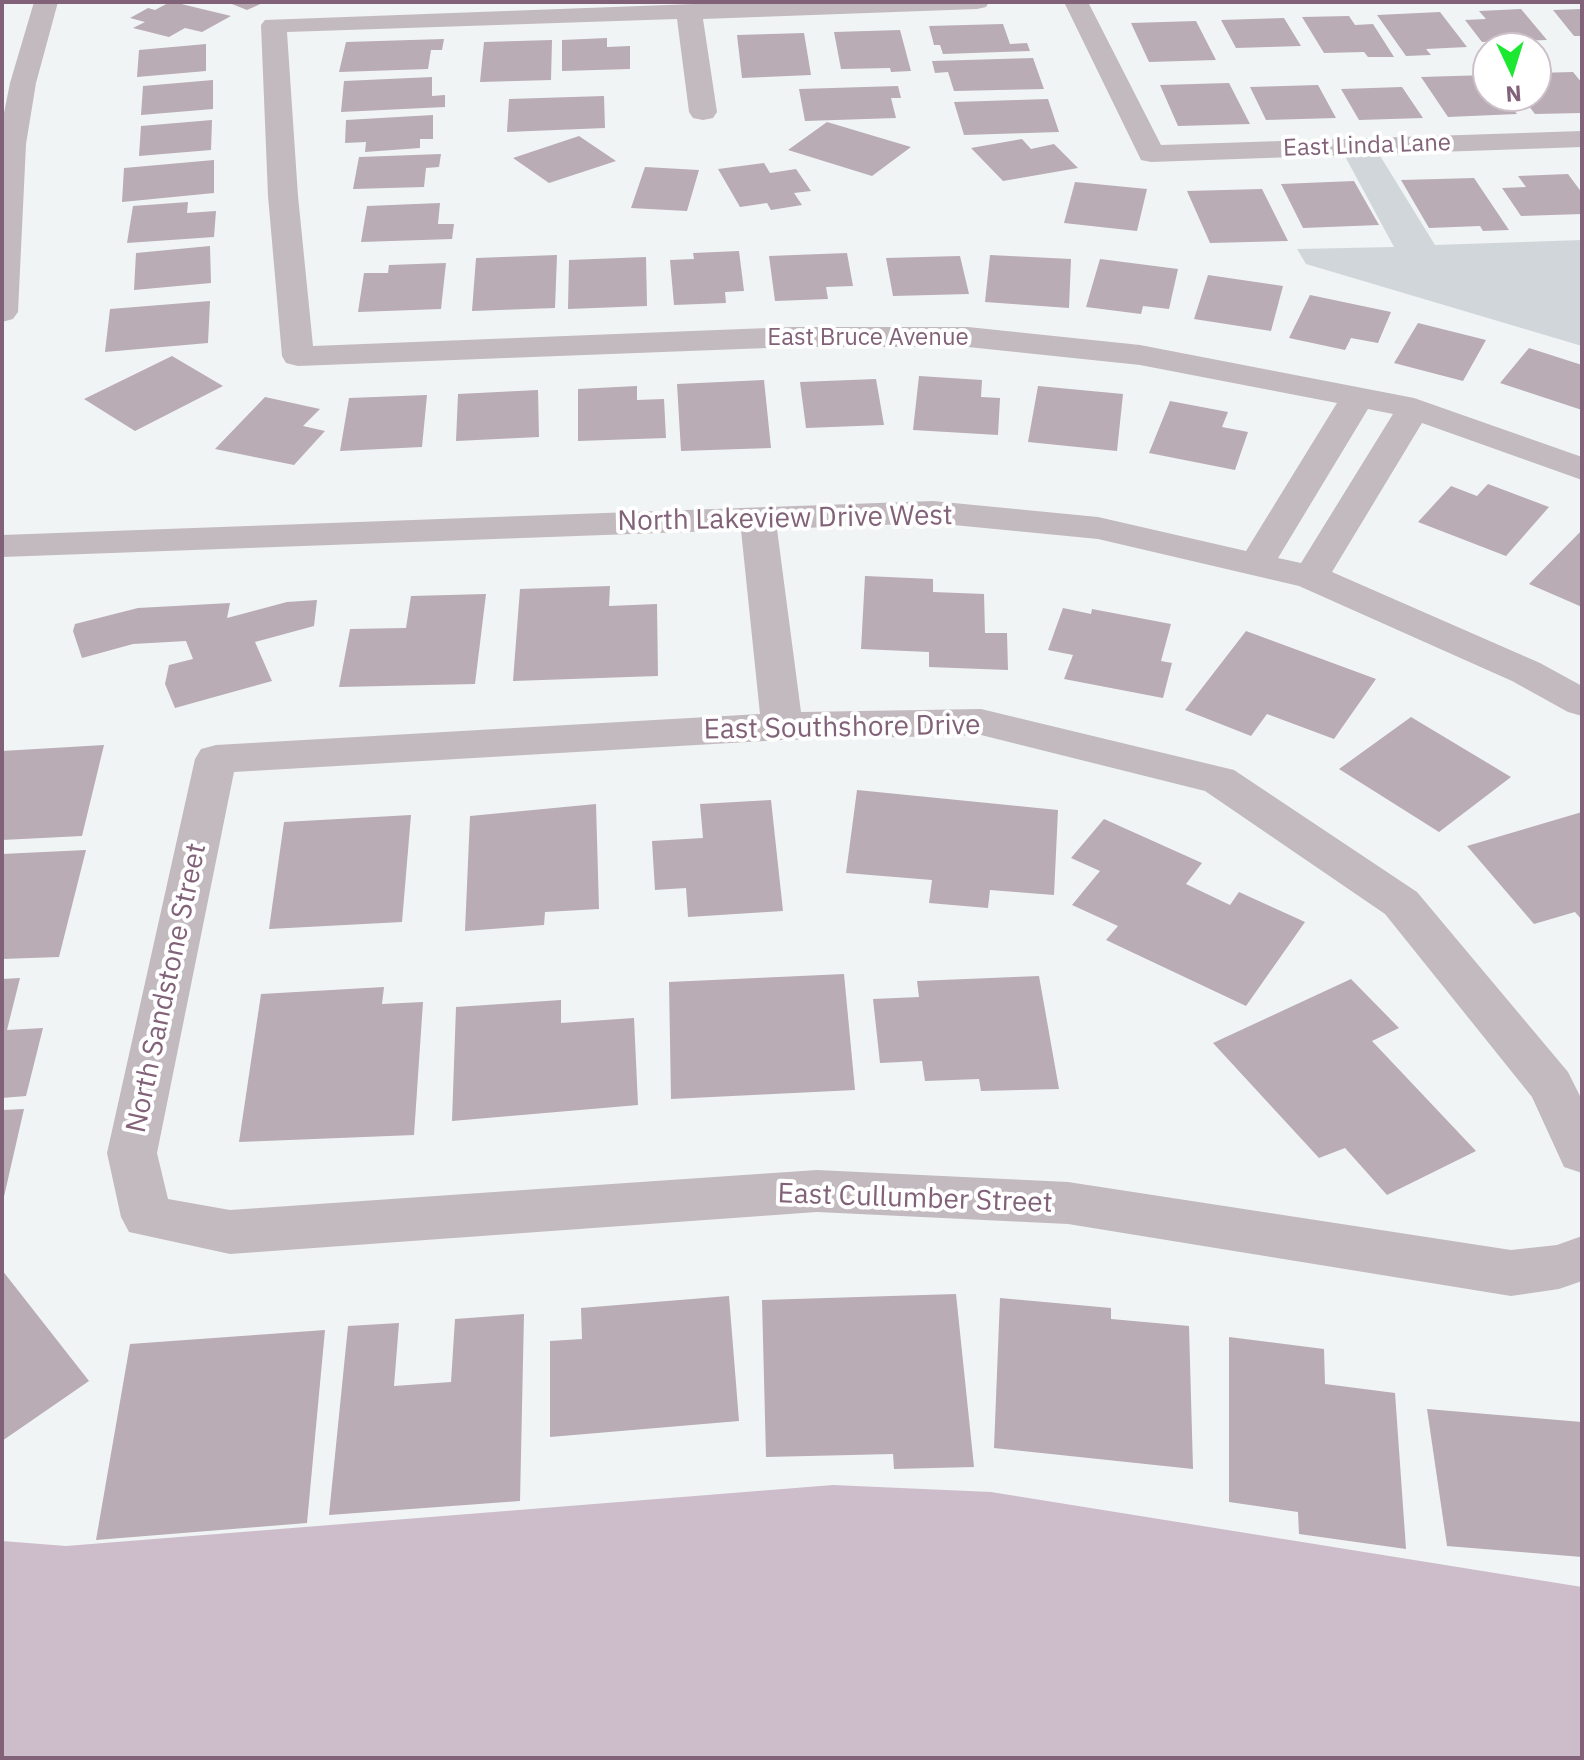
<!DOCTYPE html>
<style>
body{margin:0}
#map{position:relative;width:1584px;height:1760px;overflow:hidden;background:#f0f4f4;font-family:"IBM Plex Sans",sans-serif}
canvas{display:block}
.frame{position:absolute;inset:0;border:4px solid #826278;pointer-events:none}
.north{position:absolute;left:1472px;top:32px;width:80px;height:80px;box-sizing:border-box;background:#fff;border:2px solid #cdc0c9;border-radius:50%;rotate:176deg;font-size:22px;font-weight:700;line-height:32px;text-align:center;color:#826278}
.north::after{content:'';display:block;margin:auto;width:28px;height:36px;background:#1de831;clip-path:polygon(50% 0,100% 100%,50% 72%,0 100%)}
</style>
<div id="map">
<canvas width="1584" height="1760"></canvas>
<div class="frame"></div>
<div class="north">N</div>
</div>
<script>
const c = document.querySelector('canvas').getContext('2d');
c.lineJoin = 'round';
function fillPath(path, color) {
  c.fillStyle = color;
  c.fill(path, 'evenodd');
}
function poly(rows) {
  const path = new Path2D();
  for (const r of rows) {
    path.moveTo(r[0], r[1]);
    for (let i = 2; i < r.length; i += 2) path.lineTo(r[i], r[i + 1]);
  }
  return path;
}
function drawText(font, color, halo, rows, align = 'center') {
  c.font = font + ' "IBM Plex Sans",sans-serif';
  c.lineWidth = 8;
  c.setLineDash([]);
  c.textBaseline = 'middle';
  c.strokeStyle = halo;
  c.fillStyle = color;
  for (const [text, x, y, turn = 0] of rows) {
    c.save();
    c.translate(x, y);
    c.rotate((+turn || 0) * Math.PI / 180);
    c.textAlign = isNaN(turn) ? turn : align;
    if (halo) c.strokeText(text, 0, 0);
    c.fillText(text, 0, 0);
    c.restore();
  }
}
fillPath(poly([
 [1374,146,1435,245,1582,240,1582,346,1306,264,1297,249,1394,247,1340,147]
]), '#d1d6db');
fillPath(poly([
 [833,1485,991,1492,1582,1587,1582,1758,2,1758,2,1541,66,1546]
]), '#cdbdcb');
fillPath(poly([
 [170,2,173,2,231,16,202,32,185,28,169,37,133,28,145,22,130,18,148,8,155,10],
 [227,2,265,2,247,10],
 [1521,9,1547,40,1482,42,1465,20,1486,19,1479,11],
 [1582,9,1582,36,1574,36,1553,10],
 [1440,12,1467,47,1426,49,1431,55,1406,56,1377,15],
 [1349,16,1355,25,1373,24,1394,57,1368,57,1364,52,1324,53,1302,17],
 [1284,18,1301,46,1236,48,1221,20],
 [1196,21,1216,60,1149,62,1131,23],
 [1003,24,1010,44,1027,43,1030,51,943,54,940,45,934,45,929,26],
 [900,30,911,71,891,72,890,68,841,69,834,32],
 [804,33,811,75,742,78,737,35],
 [607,38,607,47,630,46,630,69,562,71,562,40],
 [444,39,442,50,431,50,428,69,339,72,346,42],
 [552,40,551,80,480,82,484,42],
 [206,44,206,71,137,77,139,50],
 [1033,58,1044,89,954,91,948,72,935,73,932,61],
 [1573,72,1582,83,1582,113,1535,114,1521,96,1536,96,1536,73],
 [1488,75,1488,96,1503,96,1517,114,1448,117,1421,77],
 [432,77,432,96,445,95,445,107,341,112,344,81],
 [213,80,213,109,141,115,143,86],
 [1229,83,1250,124,1178,126,1160,85],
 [1318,85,1336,118,1266,120,1250,87],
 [898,86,901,98,891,98,896,118,805,121,799,89],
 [1402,87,1423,118,1359,120,1341,89],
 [604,96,605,128,507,132,509,99],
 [1048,99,1059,132,964,135,954,102],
 [433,115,433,139,420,139,420,148,365,152,366,142,345,143,346,120],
 [212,120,211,150,139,156,141,126],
 [827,122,911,147,872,176,788,150],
 [579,136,616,161,549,183,513,158],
 [1022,139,1031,149,1054,144,1078,168,1003,181,971,148],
 [441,154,439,167,426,168,424,187,353,189,359,157],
 [214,160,214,193,122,202,124,168],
 [764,163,770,173,796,169,811,191,794,193,802,205,771,210,767,203,740,207,718,169],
 [645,167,699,170,687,211,631,208],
 [1568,174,1582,193,1582,214,1521,216,1502,188,1526,187,1518,176],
 [1474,178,1509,230,1483,231,1480,226,1429,228,1401,180],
 [1354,181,1379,225,1303,228,1281,184],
 [1075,182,1147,189,1137,231,1064,223],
 [1262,189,1288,241,1210,243,1187,191],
 [188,202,187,213,216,211,214,237,127,243,133,206],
 [440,203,438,224,454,224,452,239,361,242,367,206],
 [210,246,211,283,134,290,136,253],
 [739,251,744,291,725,292,726,303,674,305,670,260,694,259,693,253],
 [847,253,853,286,826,287,828,299,775,301,769,256],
 [557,255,555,308,472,311,476,258],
 [990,255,1071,259,1069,308,985,302],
 [960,256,969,294,893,296,886,258],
 [646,257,647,306,568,309,569,260],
 [1100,259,1178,269,1169,309,1143,306,1141,314,1086,307],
 [446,263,441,309,358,312,364,273,388,273,389,265],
 [1208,275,1283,286,1271,331,1194,319],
 [1310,295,1391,312,1378,343,1351,338,1345,350,1289,338],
 [210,301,208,343,105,352,110,309],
 [1418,323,1486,340,1463,381,1394,363],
 [1529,348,1582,365,1582,410,1500,383],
 [172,356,223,386,135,431,84,399],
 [919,376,982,380,981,397,1000,398,998,435,913,430],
 [876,379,884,425,806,428,800,382],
 [764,380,771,448,681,451,677,384],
 [637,386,637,400,664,399,666,438,578,441,578,389],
 [1038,386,1123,394,1117,451,1028,442],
 [538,390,539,437,456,441,458,394],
 [427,395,422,447,340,451,349,398],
 [265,397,320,409,303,426,325,431,294,465,215,449],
 [1170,401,1228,412,1222,427,1248,432,1235,470,1149,453],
 [1488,484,1549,507,1506,556,1418,522,1451,486,1477,496],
 [1582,530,1582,607,1529,584],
 [865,576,933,579,933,592,984,594,985,633,1007,633,1008,670,929,667,929,652,861,649],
 [610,586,609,606,657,604,658,676,513,681,520,589],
 [486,594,475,684,339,687,350,629,406,628,411,596],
 [317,600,314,626,255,642,272,681,175,708,165,684,169,665,193,659,186,641,133,644,82,658,73,631,75,624,138,608,230,603,227,618,287,602],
 [1063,608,1091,614,1092,609,1171,624,1161,661,1172,663,1163,698,1064,679,1073,655,1048,650],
 [1246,631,1376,679,1334,739,1267,714,1251,736,1185,710],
 [1411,717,1511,777,1439,832,1339,769],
 [104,745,82,836,2,840,2,751],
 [857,790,1058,810,1054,895,990,890,988,908,929,903,932,880,846,873],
 [771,800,783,911,688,917,686,888,655,890,652,841,703,838,700,804],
 [596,804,599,909,545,912,544,925,465,931,470,816],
 [1582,812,1582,920,1575,912,1534,924,1467,846],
 [411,815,402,922,269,929,284,822],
 [1104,819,1202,863,1186,884,1230,905,1239,892,1305,922,1246,1006,1106,940,1118,926,1072,905,1100,871,1071,858],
 [86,850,59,957,2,959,2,854],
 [844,974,855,1090,671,1099,669,982],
 [1039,976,1059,1089,981,1091,979,1079,925,1081,922,1061,880,1063,873,999,919,997,917,981],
 [20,978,7,1030,43,1028,26,1096,2,1098,2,979],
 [1351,979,1399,1028,1372,1041,1476,1151,1387,1195,1345,1148,1319,1158,1213,1043],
 [384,987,382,1004,423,1002,414,1135,239,1142,261,994],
 [561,1000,561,1023,634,1018,638,1105,452,1121,456,1007],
 [24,1109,3,1201,2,1201,2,1110],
 [2,1270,89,1381,2,1441],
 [956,1294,974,1467,894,1469,893,1454,766,1457,762,1300],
 [729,1296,739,1421,550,1437,550,1341,582,1339,581,1308],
 [1000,1298,1111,1308,1111,1319,1189,1326,1193,1469,994,1448],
 [524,1314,520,1501,329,1515,348,1326,399,1323,394,1386,451,1382,455,1319],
 [325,1330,307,1523,96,1540,130,1344],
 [1229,1337,1324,1349,1325,1384,1395,1393,1406,1549,1299,1534,1298,1512,1229,1502],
 [1427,1409,1582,1422,1582,1557,1447,1546]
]), '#b9acb5');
fillPath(poly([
 [34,2,58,2,36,83,26,144,18,312,13,319,2,322,2,123,10,83,34,2],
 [747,2,989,2,986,7,977,9,703,19,717,112,713,118,703,120,693,118,689,112,677,19,287,32,298,196,313,346,793,327,968,327,1140,345,1414,398,1582,457,1582,480,1422,423,1332,572,1540,663,1582,686,1582,716,1568,712,1512,681,1299,586,1098,539,933,523,777,529,801,712,981,709,1234,770,1417,892,1568,1072,1582,1100,1582,1173,1564,1167,1532,1097,1385,914,1205,791,981,735,782,740,234,772,157,1153,168,1199,230,1210,817,1170,1068,1182,1511,1250,1557,1245,1582,1236,1582,1281,1559,1289,1511,1296,1068,1224,817,1212,230,1254,129,1232,121,1217,107,1153,195,759,201,749,216,745,760,714,741,530,2,557,2,535,933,501,1098,517,1246,551,1337,403,1140,365,968,347,793,347,298,366,286,363,282,356,268,196,261,25,265,20,747,2],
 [1368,409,1393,414,1301,563,1278,558,1368,409],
 [1064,2,1088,2,1161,145,1582,131,1582,147,1151,162,1141,160,1064,2]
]), '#c3bac0');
drawText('24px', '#826278', '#fff', [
 ["East Linda Lane",1367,146,-2],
 ["East Bruce Avenue",868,338]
]);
drawText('28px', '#826278', '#fff', [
 ["North Lakeview Drive West",785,519,-1],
 ["East Southshore Drive",842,728,-1],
 ["North Sandstone Street",167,988,-78],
 ["East Cullumber Street",915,1199,2]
]);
</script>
